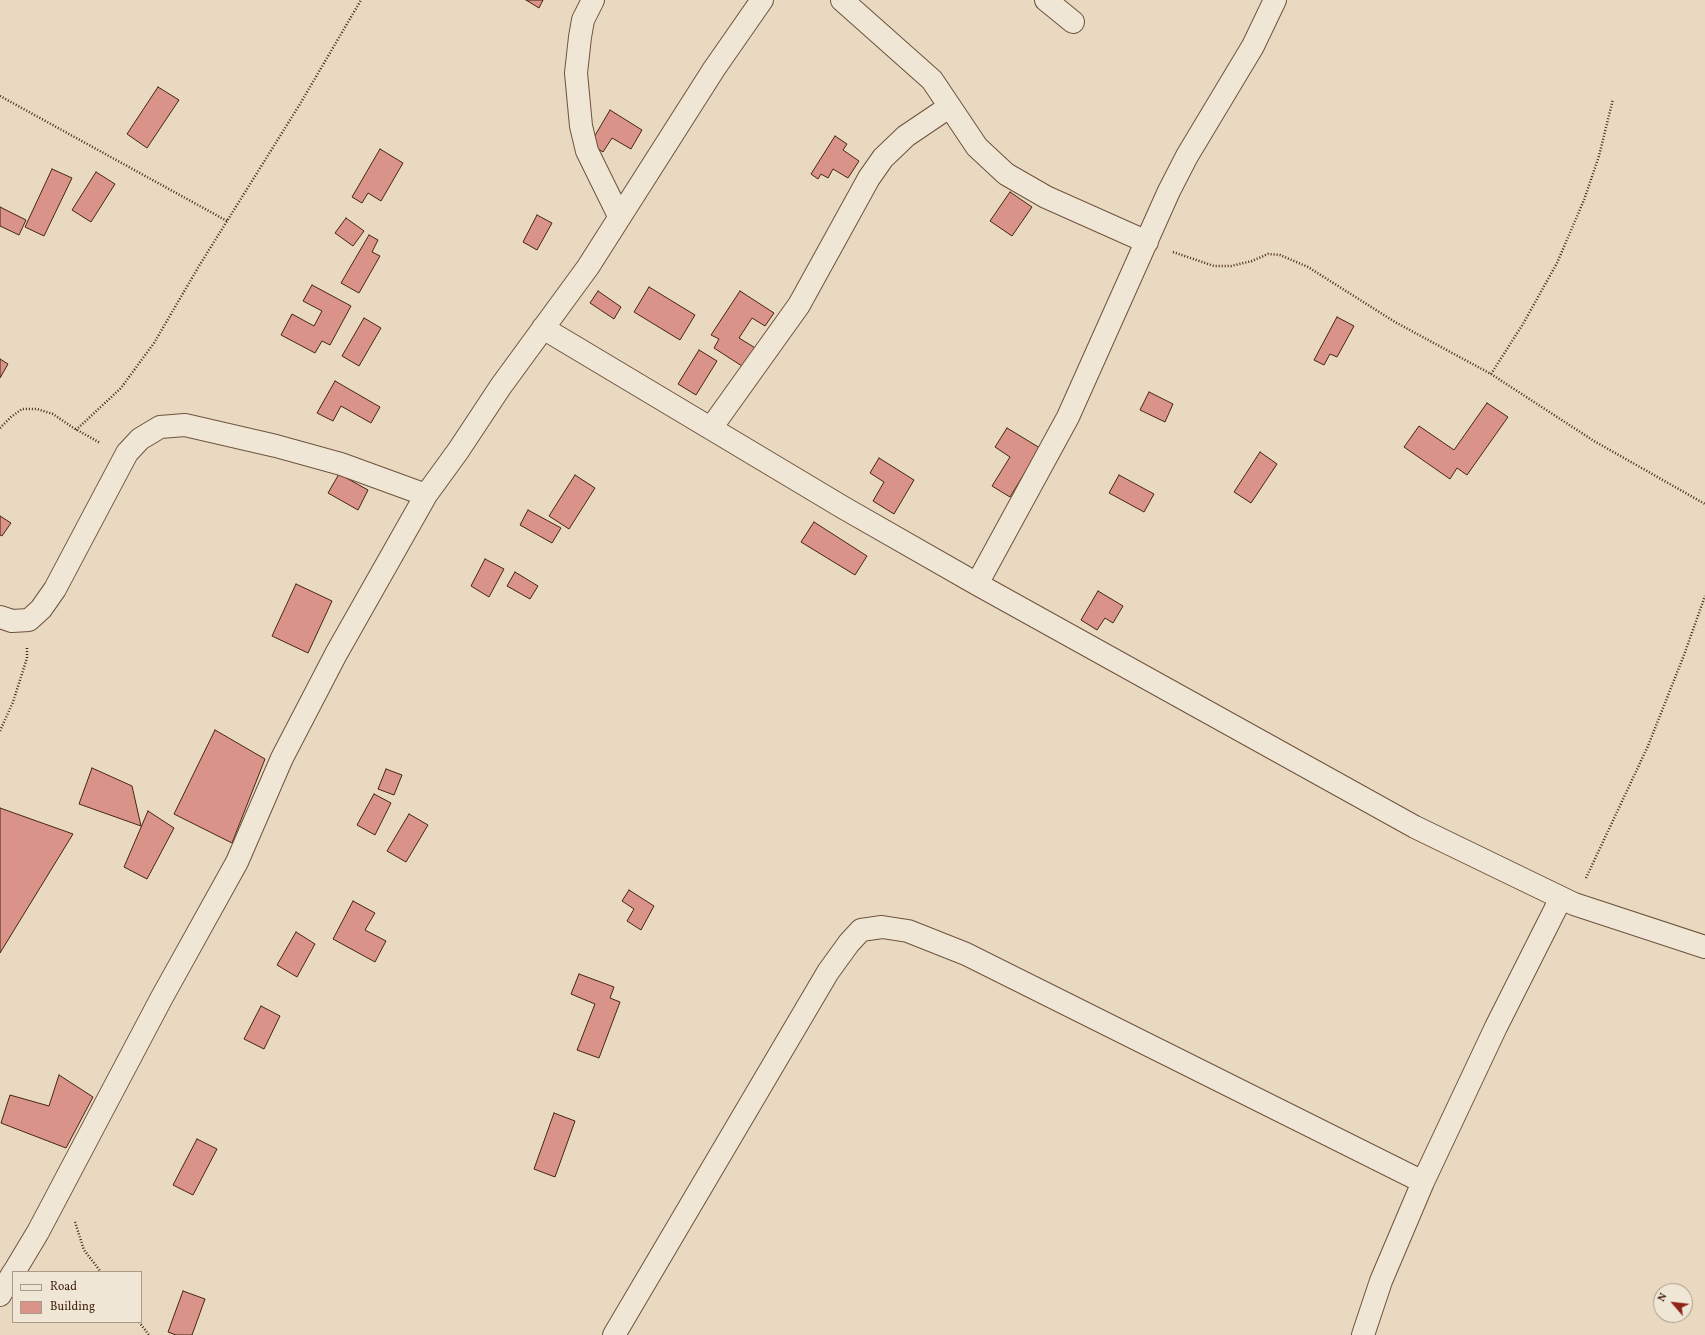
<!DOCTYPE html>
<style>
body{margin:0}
#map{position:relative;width:1705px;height:1335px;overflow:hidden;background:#e8d9c0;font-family:Vollkorn,serif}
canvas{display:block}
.legend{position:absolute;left:12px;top:1271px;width:130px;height:52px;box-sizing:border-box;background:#f0e6d6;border:1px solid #ac9987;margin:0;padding:5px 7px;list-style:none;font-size:12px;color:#462610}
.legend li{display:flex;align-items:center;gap:8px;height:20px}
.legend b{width:20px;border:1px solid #ac9987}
.north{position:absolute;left:1653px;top:1283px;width:40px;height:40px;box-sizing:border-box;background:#f0e6d6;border:1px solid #ac9987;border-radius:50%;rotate:298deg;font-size:11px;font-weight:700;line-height:16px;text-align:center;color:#462610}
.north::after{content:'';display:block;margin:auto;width:14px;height:18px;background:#8f2418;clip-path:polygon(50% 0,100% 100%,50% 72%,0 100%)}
</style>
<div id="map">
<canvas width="1705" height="1335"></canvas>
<ul class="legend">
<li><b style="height:5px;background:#f0e6d6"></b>Road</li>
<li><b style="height:11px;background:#d99389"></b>Building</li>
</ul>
<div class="north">N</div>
</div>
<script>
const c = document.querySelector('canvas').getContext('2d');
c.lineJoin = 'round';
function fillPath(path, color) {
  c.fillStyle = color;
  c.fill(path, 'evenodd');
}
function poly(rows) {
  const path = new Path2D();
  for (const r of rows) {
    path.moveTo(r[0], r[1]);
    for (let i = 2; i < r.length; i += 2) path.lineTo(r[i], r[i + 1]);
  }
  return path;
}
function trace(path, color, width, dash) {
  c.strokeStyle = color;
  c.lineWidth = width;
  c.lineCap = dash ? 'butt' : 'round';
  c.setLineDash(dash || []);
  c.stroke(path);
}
const building = poly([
 [526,0,543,0,539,8,526,0],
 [158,87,179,100,147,148,127,134,158,87],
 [610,110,642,130,631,149,612,138,603,152,590,144,610,110],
 [835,136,847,144,843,150,859,161,848,178,833,169,828,178,821,174,818,179,811,174,835,136],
 [380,149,403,163,381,201,368,193,362,203,352,197,380,149],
 [52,169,72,178,44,236,25,227,52,169],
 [96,172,115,184,91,222,72,210,96,172],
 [1010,192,1032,207,1012,236,990,221,1010,192],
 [0,207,26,220,19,235,0,226,0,207],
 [537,215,552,223,537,250,523,242,537,215],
 [346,218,364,231,353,246,335,233,346,218],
 [369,235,378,240,372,252,380,256,359,293,341,283,369,235],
 [312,285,351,306,330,345,322,341,315,353,281,335,292,314,314,326,322,311,303,301,312,285],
 [649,287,695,315,680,340,634,312,649,287],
 [598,291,621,307,614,319,590,303,598,291],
 [740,291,774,313,765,326,752,318,739,338,757,349,745,368,714,348,719,339,711,335,740,291],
 [1337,317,1354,326,1337,357,1330,354,1324,365,1314,360,1337,317],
 [364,318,381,328,359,366,342,356,364,318],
 [699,350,717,361,696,395,678,384,699,350],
 [0,359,8,364,0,378,0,359],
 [335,381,380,407,371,423,341,406,333,421,317,413,335,381],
 [1149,392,1173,404,1165,422,1140,410,1149,392],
 [1487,403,1508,417,1467,475,1457,468,1450,479,1404,447,1419,426,1454,450,1487,403],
 [1007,428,1040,448,1010,497,992,486,1010,457,995,447,1007,428],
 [1260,452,1277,464,1251,503,1234,492,1260,452],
 [879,458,914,480,894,514,873,501,884,482,870,473,879,458],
 [339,474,368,490,358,510,328,493,339,474],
 [575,475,595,488,569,529,549,516,575,475],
 [1119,475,1154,494,1144,512,1109,493,1119,475],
 [528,510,561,528,552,543,520,525,528,510],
 [0,516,11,523,2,536,0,535,0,516],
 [814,522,867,556,855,575,801,542,814,522],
 [485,559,504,569,489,597,471,586,485,559],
 [515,572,538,586,530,599,507,586,515,572],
 [296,584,332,601,308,653,272,636,296,584],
 [1098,591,1123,606,1113,623,1105,618,1097,630,1081,620,1098,591],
 [215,730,265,759,232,843,174,814,215,730],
 [92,768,132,786,141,826,79,804,92,768],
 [386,769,402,775,394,795,378,789,386,769],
 [374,794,391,803,375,835,357,825,374,794],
 [0,808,73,834,0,953,0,808],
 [148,811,174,828,147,879,124,867,148,811],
 [409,814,428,825,406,862,387,851,409,814],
 [629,890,654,906,641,930,627,921,634,909,622,901,629,890],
 [353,901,375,913,365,930,386,941,375,962,333,939,353,901],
 [296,932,315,944,297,977,277,965,296,932],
 [579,974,614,987,610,998,620,1002,599,1058,577,1050,595,1004,571,994,579,974],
 [261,1006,280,1016,264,1049,244,1039,261,1006],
 [59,1075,93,1097,66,1148,1,1123,10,1095,49,1106,59,1075],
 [554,1113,575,1121,555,1177,534,1169,554,1113],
 [197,1139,217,1149,193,1195,173,1185,197,1139],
 [183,1291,205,1299,192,1335,176,1335,168,1332,183,1291]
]);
fillPath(building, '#d99389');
trace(building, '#462610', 1);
const minor = poly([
 [593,0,583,20,580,37,576,73,581,126,587,151,619,216],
 [842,0,932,80,977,147,1006,174,1046,197,1147,242],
 [1046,0,1073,22],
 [543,328,844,508,977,584,1415,827,1574,904,1705,947],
 [711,428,799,305,869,178,883,158,906,136,949,107],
 [977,584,1068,417,1169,191,1187,156,1253,46,1275,0],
 [0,617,12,621,29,620,41,609,55,589,127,453,140,439,160,427,185,425,276,446,341,464,426,495],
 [14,1272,38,1232,161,999,237,862,282,758,336,654,426,495,458,451,501,386,588,267,714,69,762,0],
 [0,1295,13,1273],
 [614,1335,828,972,849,943,861,930,882,927,908,931,966,954,1423,1182],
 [1363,1335,1381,1281,1423,1182,1496,1027,1561,898]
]);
trace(minor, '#6e533c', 24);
trace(poly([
 [0,96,227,221],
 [1173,252,1214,266,1231,266,1252,261,1268,254,1280,255,1308,267,1395,322,1491,374,1594,441,1705,504],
 [1491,374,1523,324,1557,263,1584,200,1599,156,1613,99],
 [0,428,11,417,22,409,37,409,53,414,72,427,100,443],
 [76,430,121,388,154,343,199,266,300,104,361,0],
 [0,731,13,702,27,658,27,648],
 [1586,878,1648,746,1684,655,1705,596],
 [75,1222,84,1250,101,1272],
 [139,1322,149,1335]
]), '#462610', 2.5, [1, 2]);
trace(minor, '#f0e6d6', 22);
</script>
